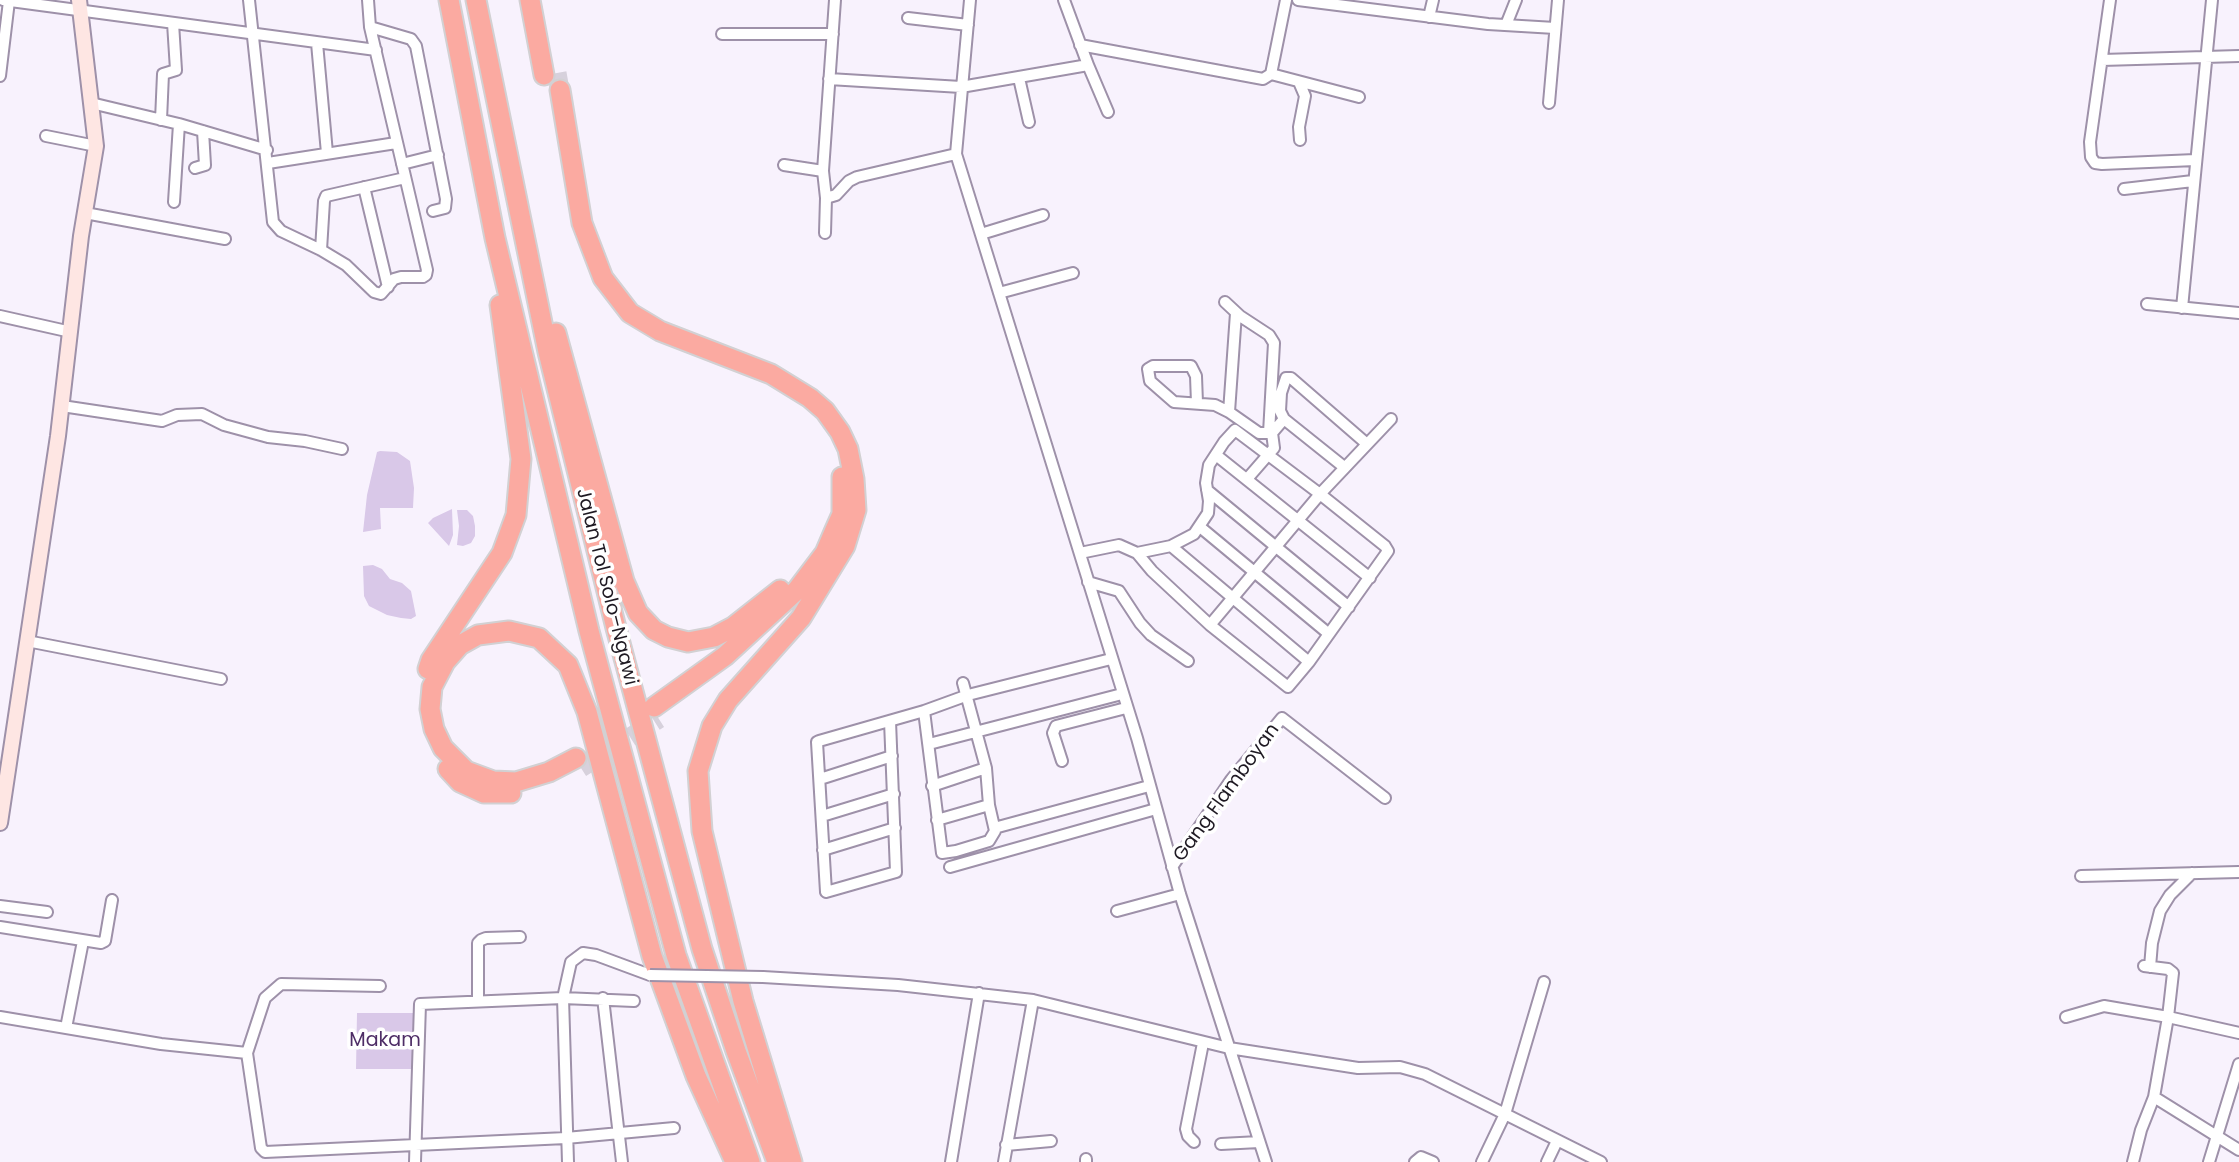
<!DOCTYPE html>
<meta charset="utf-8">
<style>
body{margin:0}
canvas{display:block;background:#f8f2fd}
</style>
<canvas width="2239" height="1162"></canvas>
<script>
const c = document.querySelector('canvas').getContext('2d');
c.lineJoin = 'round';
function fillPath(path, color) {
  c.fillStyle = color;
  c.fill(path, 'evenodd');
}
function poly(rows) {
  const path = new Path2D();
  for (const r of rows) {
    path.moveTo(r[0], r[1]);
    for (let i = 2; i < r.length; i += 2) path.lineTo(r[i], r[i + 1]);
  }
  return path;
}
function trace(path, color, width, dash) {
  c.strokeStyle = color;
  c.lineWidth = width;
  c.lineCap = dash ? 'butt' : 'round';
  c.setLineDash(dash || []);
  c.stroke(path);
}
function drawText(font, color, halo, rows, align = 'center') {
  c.font = font + ' Poppins,sans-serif';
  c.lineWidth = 7;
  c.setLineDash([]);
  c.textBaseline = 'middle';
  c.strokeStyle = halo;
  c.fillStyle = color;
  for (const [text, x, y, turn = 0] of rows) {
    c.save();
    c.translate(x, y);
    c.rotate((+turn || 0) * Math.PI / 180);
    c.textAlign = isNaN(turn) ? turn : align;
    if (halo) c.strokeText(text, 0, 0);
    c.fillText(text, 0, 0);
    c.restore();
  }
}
fillPath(poly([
 [380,451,397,452,410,461,414,488,413,508,380,508,381,529,363,532,367,495,377,452],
 [452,509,453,535,449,546,428,523,433,518],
 [457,510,467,510,473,516,475,526,475,536,471,543,463,546,457,545,459,526],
 [373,565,382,569,390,579,402,583,411,591,416,616,411,619,401,618,387,615,369,606,364,596,363,566],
 [357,1013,414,1013,413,1069,356,1069]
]), '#d9c8e8');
trace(poly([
 [557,73,560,90],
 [581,768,659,719]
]), '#d7d1dc', 19, [19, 10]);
const street = poly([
 [3,0,376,50],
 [249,0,273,222,281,231,321,250,346,265,374,292,381,294,394,279,401,277,423,277,426,275,427,270,370,27,368,0],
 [970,0,956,154,1137,738,1180,894,1266,1162],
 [1298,0,1488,24,1555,28],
 [2110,0,2090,142,2091,157,2095,163,2102,164,2195,160],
 [1429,17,1433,0],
 [908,18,968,25],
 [1506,25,1516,0],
 [370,27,411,39,416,46,446,199,445,208,433,211],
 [722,34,833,34],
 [317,43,327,153],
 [1080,45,1263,79,1271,74,1359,97],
 [2102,60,2239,56],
 [1088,65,1108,112],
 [1271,74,1286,0],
 [0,76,9,1],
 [1019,78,1029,122],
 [829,79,961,87,1088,65,1064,0],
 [1299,82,1305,96,1299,127,1300,140],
 [91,103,179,124,267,150],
 [1549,103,1558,0],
 [161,120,163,74,176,70,173,23],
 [46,136,96,146],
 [268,163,396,143],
 [402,164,438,155],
 [784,165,823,171],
 [195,168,205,165,203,131],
 [364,187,388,287],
 [2124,189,2193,181],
 [826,198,836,195,849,181,857,177,956,154],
 [174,202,179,124],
 [85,213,225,239],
 [825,233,826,198,823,171,835,0],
 [981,234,1043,215],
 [321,250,324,201,326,196,405,178],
 [999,293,1073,273],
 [1225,302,1240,316,1269,335,1274,343,1269,433],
 [2147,304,2239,313],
 [2182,308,2212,0],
 [1236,313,1229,412,1259,433,1272,433],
 [0,316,71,332],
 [1197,403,1196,376,1191,366,1153,366,1148,369,1150,381,1174,402,1215,405,1229,412],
 [62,406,162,421,177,415,202,414,224,425,268,437,305,441,342,449],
 [1284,419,1280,411,1281,393,1286,378,1291,378,1367,444],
 [1272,433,1284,419,1344,467],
 [1216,455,1370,578],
 [1247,479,1274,448,1272,433],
 [1207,490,1349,607],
 [1200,527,1329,634],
 [1171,546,1309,662],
 [1080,553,1119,545,1137,553,1171,546,1194,534,1208,513,1209,501,1206,483,1209,465,1224,442,1235,430,1320,494,1385,546,1388,551,1309,662,1288,687,1210,625,1152,571,1137,553],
 [1088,582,1119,591,1140,623,1151,635,1188,661],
 [1210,625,1320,494,1391,419],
 [27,641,221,679],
 [924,711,942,853,956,851,989,841,995,831,989,805,986,768,963,683],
 [890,721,896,872,826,892,817,742,819,741,924,711,968,695,1111,659],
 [929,744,1122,694],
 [1062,761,1053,733,1056,726,1126,708],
 [820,779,892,756],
 [932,786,986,768],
 [822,816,894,794],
 [937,820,989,805],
 [998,827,1149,786],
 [823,850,895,828],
 [950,867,1156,809],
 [1172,867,1231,780,1282,718,1385,798],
 [2081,876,2239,872],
 [0,906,47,912],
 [1117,911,1180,894],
 [0,927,101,943,105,941,112,900],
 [2144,966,2168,969,2173,973,2168,1017,2239,1033],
 [2150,967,2152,943,2160,911,2170,895,2192,873],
 [763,977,898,985,1033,1000,1229,1048,1358,1068,1400,1067,1425,1074,1601,1162],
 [603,998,622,1162],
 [478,1001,478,943,481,940,486,938,520,937],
 [0,1017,161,1044,247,1053,261,1148,265,1152,566,1138,674,1128],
 [2066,1017,2104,1006,2168,1017,2154,1097,2141,1130,2133,1162],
 [66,1028,83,941],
 [247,1053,265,998,281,984,380,986],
 [2154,1097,2239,1150],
 [1194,1142,1188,1136,1186,1129,1203,1043],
 [1221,1144,1259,1142],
 [1006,1145,1051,1141],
 [415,1162,420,1004,563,998,571,962,583,953,596,955,650,975],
 [568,1162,563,998,634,1001],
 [951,1162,979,993],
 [1004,1162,1033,1000],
 [1086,1162,1086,1159],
 [1415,1162,1421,1157,1433,1162],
 [1482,1162,1505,1114,1544,982],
 [1547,1162,1557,1141],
 [2209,1162,2239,1064]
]);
const secondary = poly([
 [0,823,58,436,81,236,96,146,79,0]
]);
const highway = poly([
 [449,0,495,238,589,631,676,955,750,1162],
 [476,0,548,352,616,628,702,949,736,1051,777,1162],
 [530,0,544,75],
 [560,90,582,223,603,278,630,313,660,331,771,374,810,398,825,411,840,432,848,449,854,479,856,510,845,546,801,618,728,700,712,726,698,771,702,831,743,1001,792,1162],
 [556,333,624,581,638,613,654,630,668,637,688,642,714,637,733,627,780,590],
 [428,669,431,660,502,553,516,515,521,459,500,305],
 [654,707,725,656,797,590,825,553,834,532,842,514,842,477],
 [576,758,549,772,516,782,493,781,466,771,443,748,434,729,430,709,432,687,445,662,460,645,478,635,509,631,539,638,568,665,587,712,652,956,696,1076,735,1162],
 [448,769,460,782,484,793,511,793]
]);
trace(street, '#9e91a9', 14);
trace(secondary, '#9e91a9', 18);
trace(highway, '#d2d1d3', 23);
trace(street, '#fff', 10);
trace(secondary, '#fee6e3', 14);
trace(highway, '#fbaaa1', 19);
const streetBridge = poly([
 [650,975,763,977]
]);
trace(streetBridge, '#9e91a9', 14, []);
trace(streetBridge, '#fff', 10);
drawText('19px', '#1e1922', '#fff', [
 ["Jalan Tol Solo–Ngawi",606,587,76],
 ["Gang Flamboyan",1227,793,-54]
]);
drawText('19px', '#4e2d66', '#fff', [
 ["Makam",385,1041]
]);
</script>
